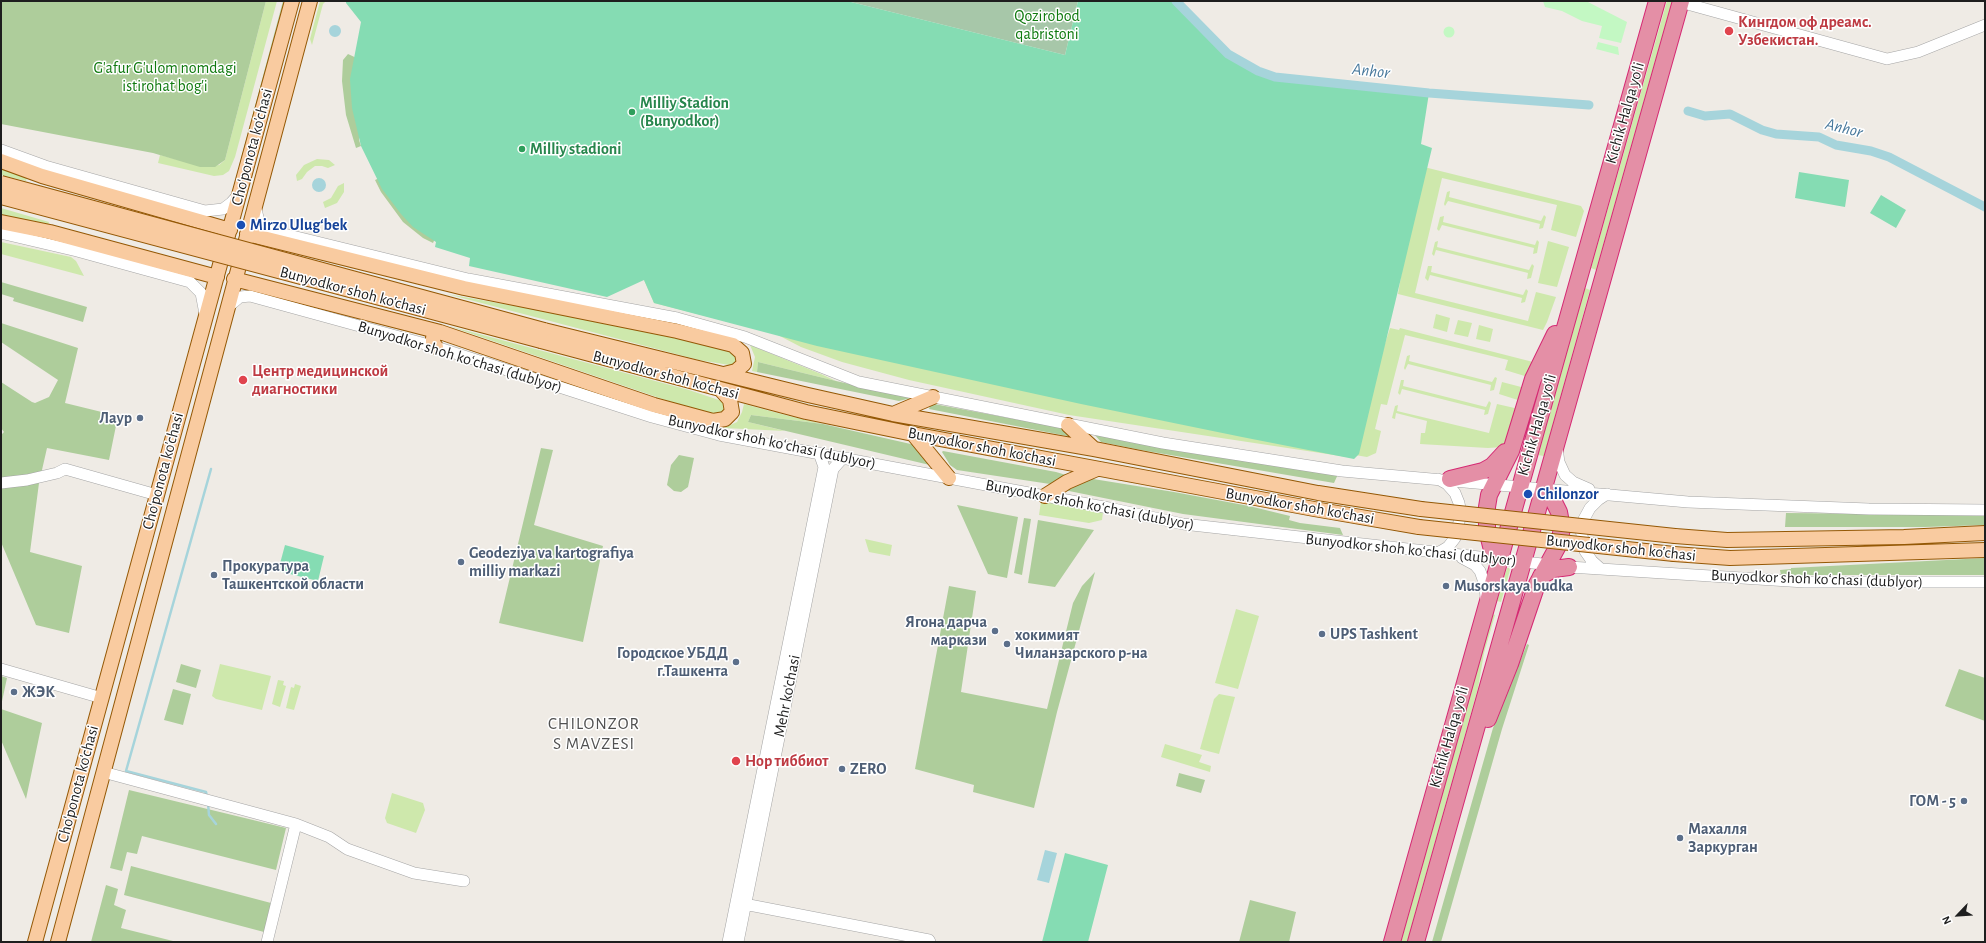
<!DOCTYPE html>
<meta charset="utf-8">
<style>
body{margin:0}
#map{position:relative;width:1986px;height:943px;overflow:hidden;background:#efebe5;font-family:"Alegreya Sans",sans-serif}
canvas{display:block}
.frame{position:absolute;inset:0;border:2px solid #1e1e1e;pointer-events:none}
.north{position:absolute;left:1938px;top:895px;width:40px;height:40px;-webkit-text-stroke:3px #fff;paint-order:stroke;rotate:245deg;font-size:11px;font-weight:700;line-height:16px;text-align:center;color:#1e1e1e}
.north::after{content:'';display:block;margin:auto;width:14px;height:18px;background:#1e1e1e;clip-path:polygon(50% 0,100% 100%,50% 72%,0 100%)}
</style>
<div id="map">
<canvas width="1986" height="943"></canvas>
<div class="frame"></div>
<div class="north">N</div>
</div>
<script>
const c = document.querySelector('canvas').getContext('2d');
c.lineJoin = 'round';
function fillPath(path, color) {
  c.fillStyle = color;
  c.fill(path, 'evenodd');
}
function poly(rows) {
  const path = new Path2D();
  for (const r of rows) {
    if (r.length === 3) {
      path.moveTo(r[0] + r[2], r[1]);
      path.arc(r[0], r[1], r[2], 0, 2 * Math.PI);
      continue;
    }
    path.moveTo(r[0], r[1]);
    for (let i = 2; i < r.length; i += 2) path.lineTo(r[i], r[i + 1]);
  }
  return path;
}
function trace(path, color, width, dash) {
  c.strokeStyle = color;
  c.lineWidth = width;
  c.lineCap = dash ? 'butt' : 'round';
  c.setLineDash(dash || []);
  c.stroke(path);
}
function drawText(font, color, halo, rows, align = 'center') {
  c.font = font + ' "Alegreya Sans",sans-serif';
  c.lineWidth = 3;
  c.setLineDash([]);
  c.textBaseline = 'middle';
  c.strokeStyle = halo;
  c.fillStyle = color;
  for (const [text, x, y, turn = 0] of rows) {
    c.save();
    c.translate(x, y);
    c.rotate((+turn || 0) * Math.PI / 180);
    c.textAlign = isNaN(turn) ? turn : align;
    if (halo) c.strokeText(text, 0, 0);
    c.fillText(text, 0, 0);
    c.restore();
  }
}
fillPath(poly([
 [266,1,277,1,235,157,229,171,223,175,214,176,158,163,160,155,205,167,219,165,225,160],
 [320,1,326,1,323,4,312,45,310,39],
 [1667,1,1672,1,1596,270,1591,268],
 [317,159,329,160,335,165,328,168,322,166,315,166,307,172,302,179,297,181,296,175,304,165],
 [1420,166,1581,206,1584,211,1576,237,1551,230,1557,205,1442,178,1415,293,1528,321,1536,292,1556,297,1547,322,1543,330,1398,294],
 [1,168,27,178,26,181,1,175],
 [344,183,344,192,337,203,325,208,323,202,331,198,338,186],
 [1450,191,1449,197,1541,221,1544,215,1546,217,1543,228,1539,229,1540,224,1448,201,1445,206,1444,204,1447,192],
 [1,208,49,222,47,228,1,219],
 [1444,216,1443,222,1535,245,1537,240,1539,242,1537,253,1533,254,1534,248,1442,225,1439,231,1437,229,1440,217],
 [1438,241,1437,247,1529,270,1532,264,1534,266,1531,278,1527,279,1528,273,1436,250,1434,256,1432,254,1435,242],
 [1548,241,1569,247,1557,287,1538,283],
 [1,242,71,257,76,261,84,276,1,254],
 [1428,266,1432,266,1431,272,1523,295,1526,289,1528,291,1525,302,1521,303,1522,298,1430,275,1428,281,1425,278],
 [644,280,1347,457,1069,415,909,380,842,362,801,347,776,334,654,303],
 [1585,288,1590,290,1544,456,1538,455],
 [447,294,650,330,740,354,735,366,699,360],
 [1436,314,1450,318,1447,332,1433,328],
 [1458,320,1472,323,1468,337,1454,334],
 [1479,325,1493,329,1490,342,1476,339],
 [449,326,689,390,725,402,728,406,720,415,686,407],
 [1390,328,1399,330,1400,328,1533,362,1528,377,1505,370,1508,360,1405,335,1387,405,1381,404,1375,429,1381,431,1376,453,1367,457,1349,454],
 [750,345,821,374,836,381,758,362,757,372,752,371,755,357],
 [1410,355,1409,361,1492,382,1495,377,1497,378,1494,390,1490,391,1491,385,1408,364,1405,370,1404,368,1407,356],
 [1401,380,1404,380,1403,386,1486,407,1489,401,1491,403,1488,414,1484,415,1485,410,1402,389,1400,395,1398,393],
 [1502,382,1525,388,1521,401,1499,394],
 [744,404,789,416,823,424,751,415,748,422,785,431,724,428,737,422,742,412],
 [1497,404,1519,409,1503,447,1488,448,1420,444,1421,433,1425,433,1427,421,1396,413,1395,419,1392,418,1395,406,1398,405,1397,411,1489,433],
 [1041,501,1103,512,1102,520,1089,523,1039,515],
 [865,539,892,545,890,556,869,552],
 [1507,568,1509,568,1510,570,1501,602,1497,601],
 [1236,609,1259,616,1238,689,1215,683],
 [1493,614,1495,615,1484,653,1478,688,1407,942,1401,942],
 [220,664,271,676,262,710,216,699,212,696],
 [278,680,284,681,283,685,286,686,280,707,272,704],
 [295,684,301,686,294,710,286,708,291,687,294,688],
 [1219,694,1235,697,1219,754,1200,749,1214,699],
 [1165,744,1202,755,1199,762,1211,766,1210,772,1161,757],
 [392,793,423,803,425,810,416,833,387,823,385,818]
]), '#cee8ac');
fillPath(poly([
 [1,1,266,1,225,160,215,167,200,167,153,153,1,124],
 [283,1,286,1,242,167,239,166],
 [348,54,363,61,359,140,361,146,356,148,346,115,342,81,343,60],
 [390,173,440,227,433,243,423,238,403,222,381,192,375,180],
 [1,282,87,307,83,322,13,301,14,298,1,294],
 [1,323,78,348,65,403,118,416,109,460,47,448,39,483,30,552,82,566,69,633,36,625,1,542,1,435,4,432,1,428,1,382,32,402,35,403,49,397,58,380,1,342],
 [758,362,836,381,911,398,899,401,757,372],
 [934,404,1063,428,1072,437,929,409,930,406],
 [751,415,823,424,915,445,934,466,748,422],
 [1093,433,1339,472,1334,483,1141,450,1101,442],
 [541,448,553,450,534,525,603,546,583,642,499,623],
 [943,451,1056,472,1066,475,1050,484,957,470,950,465,942,452],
 [679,455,694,458,688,487,681,492,674,491,667,485,671,465],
 [1087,478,1174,492,1249,506,1290,516,1289,520,1300,523,1340,528,1343,535,1183,514,1064,490],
 [957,505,1018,517,1007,578,988,574],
 [1786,513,1985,515,1985,525,1925,527,1785,527],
 [1024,518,1031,519,1022,575,1014,573],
 [1038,520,1094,530,1055,587,1028,583],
 [1985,558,1985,575,1781,575,1780,570,1791,569,1791,568],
 [1095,572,1057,712,1034,808,973,792,974,785,915,769,949,586,976,591,961,692,1047,709,1073,603,1082,586],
 [1527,644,1529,645,1502,729,1441,942,1432,942,1493,728],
 [181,664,201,670,196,688,176,682],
 [1959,669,1985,678,1985,721,1945,706],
 [1,676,7,678,1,706],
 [173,689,191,694,183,725,164,720],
 [1,709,42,723,26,799,1,740],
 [1179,773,1205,780,1201,793,1176,786],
 [129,790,286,828,276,870,142,836,137,854,127,852,122,871,110,868],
 [131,866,271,903,264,932,124,895],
 [106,885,118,889,114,905,126,910,121,928,177,942,91,942],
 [1250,900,1296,912,1289,942,1239,942]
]), '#aecd9b');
fillPath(poly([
 [847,1,1078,1,1065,55]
]), '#a7c7a9');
fillPath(poly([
 [1543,1,1586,1,1627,22,1621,43,1599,38,1602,26,1582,21,1562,11,1545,7],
 [1449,32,5.5],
 [1598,42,1618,47,1619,55,1596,49]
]), '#c3f8c3');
fillPath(poly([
 [346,1,847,1,1065,55,1078,1,1176,1,1228,54,1258,71,1275,77,1302,80,1429,93,1421,144,1432,148,1359,454,1354,459,1242,437,1081,404,817,346,654,303,644,280,607,297,469,266,470,258,435,247,436,242,413,227,401,214,382,189,361,146,352,108,350,79,361,22,346,3],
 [1799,172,1849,180,1845,207,1795,198],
 [1881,195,1906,210,1896,228,1870,213],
 [285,545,324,556,318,581,278,571],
 [1065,853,1108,865,1088,942,1042,942]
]), '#85dcb3');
fillPath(poly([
 [335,31,6],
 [319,185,7],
 [1045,850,1057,853,1049,883,1037,880]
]), '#a6d4db');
trace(poly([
 [207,796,206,792,126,771,211,469],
 [208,803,209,815,216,824]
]), '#a6d4db', 2.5);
trace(poly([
 [1176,1,1228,54,1258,71,1275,77,1429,93,1589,105],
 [1688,111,1705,116,1730,114,1762,130,1776,134,1819,137,1836,145,1871,151,1889,157,1985,207]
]), '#a6d4db', 9);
const minor = poly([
 [1680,2,1887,59,1918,52,1985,25],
 [1,150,45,166,205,211,223,209,231,203,238,195],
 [255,206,259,221,265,228,272,231,468,279,677,318,745,337,859,382,1163,443,1342,471,1688,502,1869,509,1985,510],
 [1,233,77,251,190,282,201,293,205,314],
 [228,307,240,297,250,296,436,347,652,417,719,435,1109,508,1183,524,1569,567,1805,582,1985,582],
 [1557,448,1559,462,1565,475,1573,482,1589,489],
 [1,483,27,480,57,473,65,469,157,495],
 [1438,553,1448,547,1455,538,1461,514,1459,503,1455,493,1447,484,1438,479],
 [1462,558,1475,565,1480,571,1485,585,1486,599],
 [1601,569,1592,561,1585,551,1581,530,1584,519,1590,508,1598,500,1607,494],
 [1,669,102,698],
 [103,772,296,824,329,837,347,849,414,873,464,881],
 [739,903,929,940,930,942],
 [267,942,296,824],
 [728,942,824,467,819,453],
 [738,942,833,469,841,460,848,458]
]);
const major = poly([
 [1,161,42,176,230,230],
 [1,222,50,232,217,277],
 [247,234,464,288,677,331,733,345,742,353,744,364,736,371,724,374],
 [234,279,440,332,654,405,713,421,725,419,732,412,730,400,721,390],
 [544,330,808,395,893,414,1094,449,1318,493,1421,509],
 [541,341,806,412,913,434,1314,509,1419,527],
 [436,347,433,343,433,338,436,334,440,332],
 [893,414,933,397],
 [1068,425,1094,449],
 [913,434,949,478],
 [1045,496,1067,482,1097,469],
 [1675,536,1727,540,1904,537,1985,533],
 [1674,554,1730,558,1985,550],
 [35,942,292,1],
 [58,942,310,1]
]);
const highway = poly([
 [1450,479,1483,471,1492,466,1505,452],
 [1499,560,1491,546,1487,530,1487,507,1489,495,1511,451,1533,379,1555,334],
 [1541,576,1554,569,1569,567],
 [1488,719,1510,664,1537,584,1559,544,1562,528,1559,512,1551,496,1544,489],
 [1392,942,1657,1],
 [1416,942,1681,1]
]);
trace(minor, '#a5a5a5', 12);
trace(major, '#945805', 16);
trace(highway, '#d52973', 18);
trace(minor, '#fff', 11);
trace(major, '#f9cba0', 14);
trace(highway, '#e48fa6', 16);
const majorBridge = poly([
 [1,183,544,330],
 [1,197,541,341],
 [1421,509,1675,536],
 [1419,527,1674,554]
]);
trace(majorBridge, '#945805', 16, []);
trace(majorBridge, '#f9cba0', 14);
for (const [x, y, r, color] of [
 [1729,31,5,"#e0444e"],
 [632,112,4,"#2e9e5b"],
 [522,149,4,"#2e9e5b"],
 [241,225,5,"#1a4fb4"],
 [243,380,5,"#e0444e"],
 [140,418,4,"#5c6f8a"],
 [1528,494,5,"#1a4fb4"],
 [461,562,4,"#5c6f8a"],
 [214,575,4,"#5c6f8a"],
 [1446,586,4,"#5c6f8a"],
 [995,631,4,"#5c6f8a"],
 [1322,634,4,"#5c6f8a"],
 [1007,644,4,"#5c6f8a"],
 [736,662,4,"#5c6f8a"],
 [14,692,4,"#5c6f8a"],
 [736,761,5,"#e0444e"],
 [842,769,4,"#5c6f8a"],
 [1964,801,4,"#5c6f8a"],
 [1680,838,4,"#5c6f8a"]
]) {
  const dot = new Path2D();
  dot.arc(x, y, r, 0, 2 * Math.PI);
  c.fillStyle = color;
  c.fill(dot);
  trace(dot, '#fff', 1.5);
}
drawText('16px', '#0f7a0f', '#fff', [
 ["Qozirobod",1047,16],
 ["qabristoni",1047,34],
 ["G'afur G'ulom nomdagi",165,68],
 ["istirohat bog'i",165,86]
]);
drawText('bold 16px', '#be3a42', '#fff', [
 ["Кингдом оф дреамс.",1738,22],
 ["Узбекистан.",1738,40],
 ["Центр медицинской",252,371],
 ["диагностики",252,389],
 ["Нор тиббиот",745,761]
], 'left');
drawText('bold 16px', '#27864d', '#fff', [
 ["Milliy Stadion",640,103],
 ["(Bunyodkor)",640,121],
 ["Milliy stadioni",530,149]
], 'left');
drawText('16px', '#1e1e1e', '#fff', [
 ["Kichik Halqa yo'li",1625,113,-74],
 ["Cho'ponota ko'chasi",252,147,-75],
 ["Bunyodkor shoh ko'chasi",353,291,15],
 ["Bunyodkor shoh koʻchasi (dublyor)",460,357,17],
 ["Bunyodkor shoh ko'chasi",666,375,15],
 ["Kichik Halqa yo'li",1537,425,-74],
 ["Bunyodkor shoh koʻchasi (dublyor)",772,442,12],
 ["Bunyodkor shoh ko'chasi",982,447,11],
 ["Cho'ponota ko'chasi",163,471,-75],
 ["Bunyodkor shoh koʻchasi (dublyor)",1090,505,11],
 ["Bunyodkor shoh ko'chasi",1300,506,10],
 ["Bunyodkor shoh ko'chasi",1621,548,6],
 ["Bunyodkor shoh koʻchasi (dublyor)",1411,550,6],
 ["Bunyodkor shoh koʻchasi (dublyor)",1817,579,2],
 ["Mehr ko'chasi",787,696,-79],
 ["Kichik Halqa yo'li",1449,737,-74],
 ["Cho'ponota ko'chasi",78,784,-75]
]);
drawText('bold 16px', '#164399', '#fff', [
 ["Mirzo Ulugʻbek",250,225],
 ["Chilonzor",1537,494]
], 'left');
drawText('bold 16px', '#4e5e75', '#fff', [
 ["Лаур",132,418,"right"],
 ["Geodeziya va kartografiya",469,553],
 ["milliy markazi",469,571],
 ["Прокуратура",222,566],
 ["Ташкентской области",222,584],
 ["Musorskaya budka",1454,586],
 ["Ягона дарча",987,622,"right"],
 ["маркази",987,640,"right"],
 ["UPS Tashkent",1330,634],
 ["хокимият",1015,635],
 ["Чиланзарского р-на",1015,653],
 ["Городское УБДД",728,653,"right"],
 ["г.Ташкента",728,671,"right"],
 ["ЖЭК",22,692],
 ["ZERO",850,769],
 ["ГОМ - 5",1956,801,"right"],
 ["Махалля",1688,829],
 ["Заркурган",1688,847]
], 'left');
drawText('italic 17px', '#47789c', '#fff', [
 ["Anhor",1371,71,6],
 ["Anhor",1844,128,14]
]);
c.letterSpacing = '1px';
drawText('17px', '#515151', '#fff', [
 ["CHILONZOR",594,724],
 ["S MAVZESI",594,744]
]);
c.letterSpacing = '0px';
</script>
